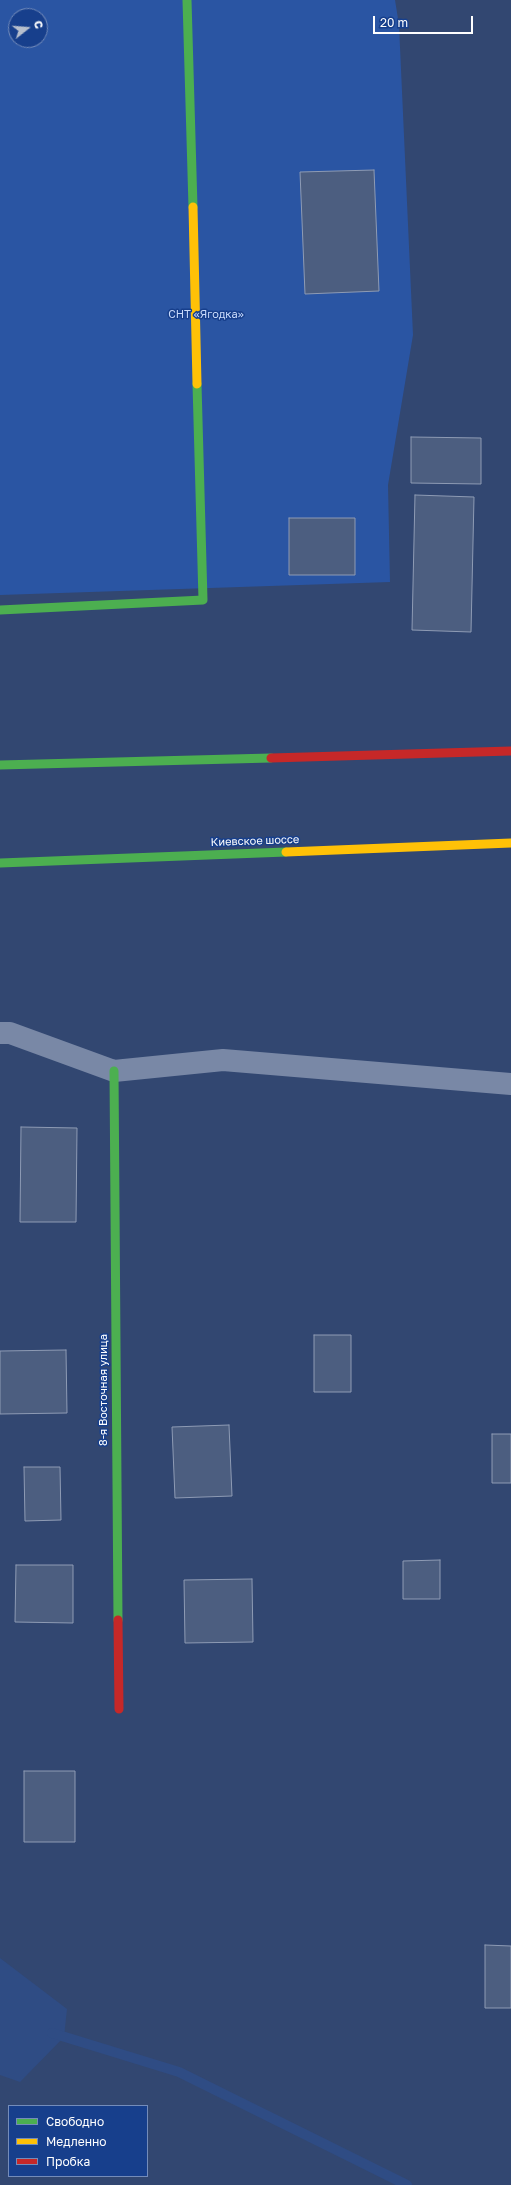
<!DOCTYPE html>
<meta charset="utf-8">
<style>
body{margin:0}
#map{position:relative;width:511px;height:2185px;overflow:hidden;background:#324771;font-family:"Golos Text",sans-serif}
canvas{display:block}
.legend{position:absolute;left:8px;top:2105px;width:140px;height:72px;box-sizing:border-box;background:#173f8c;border:1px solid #748cba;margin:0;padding:5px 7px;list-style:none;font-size:12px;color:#fff}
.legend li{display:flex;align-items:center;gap:8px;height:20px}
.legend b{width:20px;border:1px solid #748cba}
.north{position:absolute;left:8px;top:8px;width:40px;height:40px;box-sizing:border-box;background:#173f8c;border:1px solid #748cba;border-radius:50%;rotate:73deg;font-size:11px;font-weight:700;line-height:16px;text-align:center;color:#fff}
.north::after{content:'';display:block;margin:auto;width:14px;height:18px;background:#b7bfcd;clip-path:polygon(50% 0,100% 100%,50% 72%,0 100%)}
.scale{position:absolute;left:373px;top:16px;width:100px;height:18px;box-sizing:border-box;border:2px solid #fff;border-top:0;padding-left:5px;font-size:12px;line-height:14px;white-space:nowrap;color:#fff;-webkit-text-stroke:3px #173f8c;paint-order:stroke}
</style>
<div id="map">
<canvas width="511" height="2185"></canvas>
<ul class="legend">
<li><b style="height:5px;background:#4caf50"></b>Свободно</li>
<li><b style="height:5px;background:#ffc107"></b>Медленно</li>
<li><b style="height:5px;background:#c62828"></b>Пробка</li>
</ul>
<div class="north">С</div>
<div class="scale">20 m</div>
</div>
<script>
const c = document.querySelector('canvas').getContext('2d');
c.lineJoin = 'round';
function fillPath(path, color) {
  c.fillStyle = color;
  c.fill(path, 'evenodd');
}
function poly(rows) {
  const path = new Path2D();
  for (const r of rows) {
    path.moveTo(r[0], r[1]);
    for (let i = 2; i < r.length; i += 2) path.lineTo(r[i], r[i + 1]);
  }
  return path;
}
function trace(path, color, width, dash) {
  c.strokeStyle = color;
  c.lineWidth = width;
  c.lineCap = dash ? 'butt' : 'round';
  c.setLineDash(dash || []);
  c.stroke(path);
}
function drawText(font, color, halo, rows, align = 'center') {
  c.font = font + ' "Golos Text",sans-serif';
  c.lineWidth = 3;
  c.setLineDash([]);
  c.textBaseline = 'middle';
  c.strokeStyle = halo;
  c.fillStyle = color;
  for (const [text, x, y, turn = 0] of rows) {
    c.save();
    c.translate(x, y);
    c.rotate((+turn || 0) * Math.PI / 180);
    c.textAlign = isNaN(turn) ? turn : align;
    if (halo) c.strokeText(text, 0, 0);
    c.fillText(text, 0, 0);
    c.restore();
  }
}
fillPath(poly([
 [0,0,395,0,399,25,413,335,388,485,390,582,0,595],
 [16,16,40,16,40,40,16,40]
]), '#2a55a3');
fillPath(poly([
 [0,1958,67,2009,64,2037,20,2082,0,2075]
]), '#2f4c84');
trace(poly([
 [52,2033,179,2072,407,2185]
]), '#2f4c84', 10);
const building = poly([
 [374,170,379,291,305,294,300,172,374,170],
 [411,437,481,438,481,484,411,483,411,437],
 [415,495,474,497,471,632,412,630,415,495],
 [289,518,355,518,355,575,289,575,289,518],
 [21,1127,77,1128,76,1222,20,1222,21,1127],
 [314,1335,351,1335,351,1392,314,1392,314,1335],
 [66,1350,67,1413,0,1414,0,1351,66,1350],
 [229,1425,232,1496,175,1498,172,1427,229,1425],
 [492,1434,511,1434,511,1483,492,1483,492,1434],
 [24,1467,60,1467,61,1520,25,1521,24,1467],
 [440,1560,440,1599,403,1599,403,1561,440,1560],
 [16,1565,73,1565,73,1623,15,1622,16,1565],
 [252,1579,253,1642,185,1643,184,1580,252,1579],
 [24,1771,75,1771,75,1842,24,1842,24,1771],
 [485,1945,511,1946,511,2008,485,2008,485,1945]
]);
fillPath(building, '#4c5e80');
trace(building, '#8e9bb4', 1);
trace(poly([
 [0,1033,10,1033,114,1071,223,1060,511,1084]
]), '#7988a6', 22);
trace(poly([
 [187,0,193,207],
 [0,610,203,600,197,384],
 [0,765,271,758],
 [0,863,286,852],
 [114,1071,118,1620]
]), '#4caf50', 9);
trace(poly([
 [193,207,197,384],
 [286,852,511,843]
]), '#ffc107', 9);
trace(poly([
 [271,758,511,751],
 [118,1620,119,1709]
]), '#c62828', 9);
drawText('11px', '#c8dafb', '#173f8c', [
 ["СНТ «Ягодка»",206,315]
]);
drawText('11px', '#fff', '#173f8c', [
 ["Киевское шоссе",255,841,-2],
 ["8-я Восточная улица",104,1390,-90]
]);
</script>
